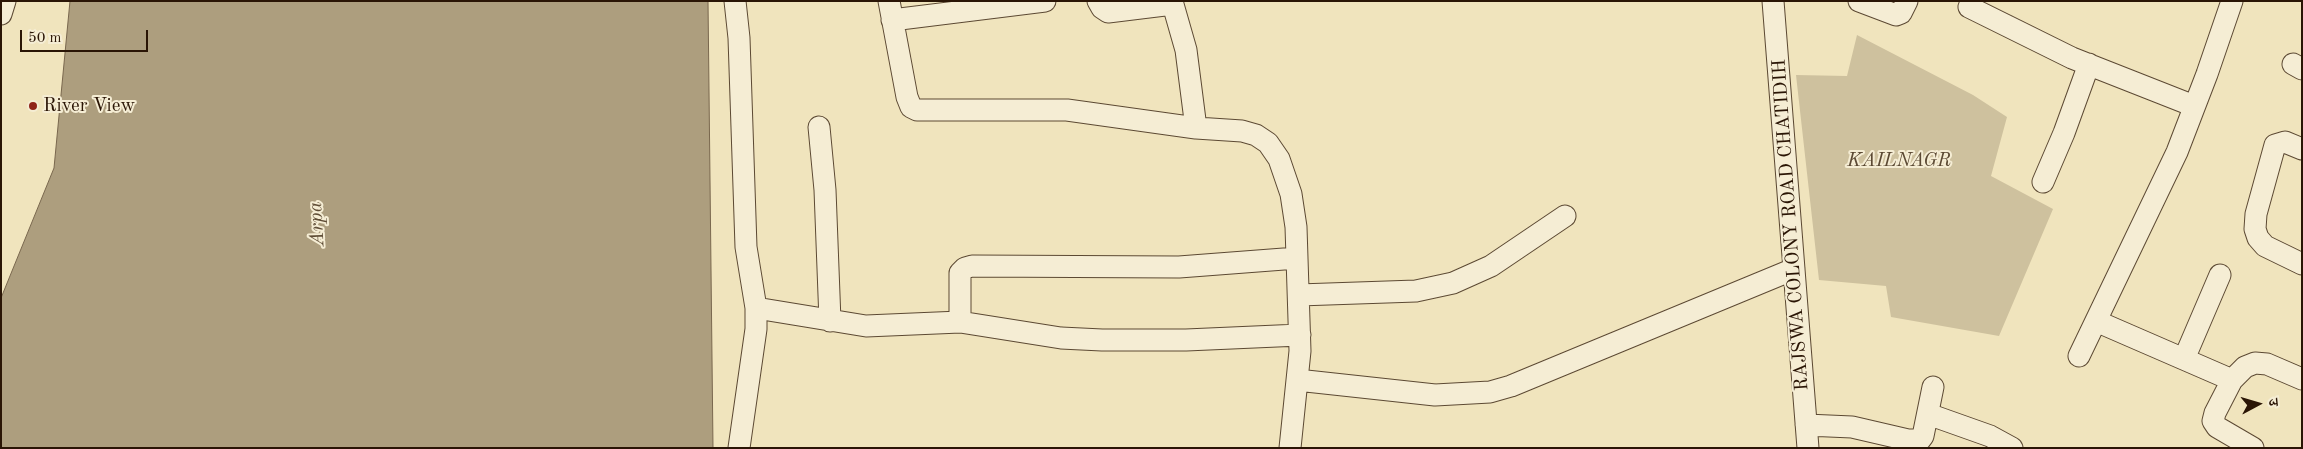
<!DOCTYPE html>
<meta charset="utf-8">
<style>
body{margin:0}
#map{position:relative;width:2303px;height:449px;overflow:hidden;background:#f0e4bd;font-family:"Old Standard TT","Noto Serif Devanagari",serif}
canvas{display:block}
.frame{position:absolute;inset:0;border:2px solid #2a1505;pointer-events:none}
.north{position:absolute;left:2233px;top:379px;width:50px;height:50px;-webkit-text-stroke:4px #f5edd4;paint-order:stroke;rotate:84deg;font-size:14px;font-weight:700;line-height:20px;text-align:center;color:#2a1505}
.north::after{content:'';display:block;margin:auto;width:18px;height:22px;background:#2a1505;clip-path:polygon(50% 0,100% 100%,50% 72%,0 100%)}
.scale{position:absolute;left:20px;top:30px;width:128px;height:22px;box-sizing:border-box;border:2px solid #2a1505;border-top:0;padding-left:6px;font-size:15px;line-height:18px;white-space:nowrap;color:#2a1505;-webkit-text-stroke:4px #f5edd4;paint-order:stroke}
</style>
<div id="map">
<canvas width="2303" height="449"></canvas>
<div class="frame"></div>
<div class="north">उ</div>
<div class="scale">50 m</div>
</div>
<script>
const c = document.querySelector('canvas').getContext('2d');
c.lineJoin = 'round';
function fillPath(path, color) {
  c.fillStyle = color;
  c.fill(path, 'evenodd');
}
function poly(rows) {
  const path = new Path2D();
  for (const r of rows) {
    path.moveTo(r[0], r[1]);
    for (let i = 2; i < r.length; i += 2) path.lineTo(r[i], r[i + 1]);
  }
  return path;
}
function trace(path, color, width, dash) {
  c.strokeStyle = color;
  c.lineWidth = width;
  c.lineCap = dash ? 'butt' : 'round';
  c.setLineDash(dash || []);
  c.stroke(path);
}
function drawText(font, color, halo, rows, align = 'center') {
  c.font = font + ' "Old Standard TT",serif';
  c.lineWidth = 4;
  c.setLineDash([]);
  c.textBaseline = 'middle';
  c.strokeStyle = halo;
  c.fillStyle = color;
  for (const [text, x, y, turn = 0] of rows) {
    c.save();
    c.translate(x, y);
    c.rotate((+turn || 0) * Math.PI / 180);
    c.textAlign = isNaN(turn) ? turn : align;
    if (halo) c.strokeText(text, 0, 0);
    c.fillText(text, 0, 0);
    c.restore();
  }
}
fillPath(poly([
 [1857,35,1973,95,2007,117,1991,176,2053,209,1999,336,1891,317,1886,286,1819,280,1796,75,1847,76]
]), '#cec19e');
const water = poly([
 [70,1,708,1,713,448,1,448,1,298,54,168,70,1]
]);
fillPath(water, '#ad9e7e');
trace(water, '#79674e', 1);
const minor = poly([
 [735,1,739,38,746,247,756,308,756,329,739,448],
 [889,1,907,97,911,107,917,110,1067,110,1196,128,1242,131,1256,135,1268,143,1279,159,1291,194,1296,227,1300,351,1290,448],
 [1098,1,1102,8,1108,12,1173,4],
 [1172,1,1186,50,1196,128],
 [1773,1,1808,448],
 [1859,1,1896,15,1901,13,1907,1],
 [1969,7,2072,58,2194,106],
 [1,14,5,1],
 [892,20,1045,1],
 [2293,64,2302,69],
 [819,127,825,190,830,321],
 [2302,149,2285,142,2275,145,2256,214,2255,229,2258,238,2265,246,2302,264],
 [2043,182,2064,133,2089,64],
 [1299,295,1416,291,1453,283,1491,266,1565,216],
 [756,308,866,326,960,322,1061,338,1102,340,1186,340,1300,335],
 [2096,321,2232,380],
 [960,322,960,273,965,268,972,266,1179,267,1297,258],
 [2079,356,2177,152,2207,74,2232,1],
 [2184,359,2220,275],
 [1297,380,1435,395,1490,392,1511,386,1794,269],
 [1928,414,1990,436,2012,448],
 [1806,425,1852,427,1908,440,1920,440,1923,436,1933,387],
 [2253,448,2217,427,2213,421,2215,413,2232,380,2245,367,2255,363,2267,364,2302,379]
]);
trace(minor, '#5c4933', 23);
trace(minor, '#f5edd4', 21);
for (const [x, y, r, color] of [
 [33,106,5,"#8f2418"]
]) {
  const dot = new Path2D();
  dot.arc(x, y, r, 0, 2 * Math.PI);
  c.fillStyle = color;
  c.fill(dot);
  trace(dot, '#f5edd4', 2);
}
drawText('19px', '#2a1505', '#f5edd4', [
 ["River View",43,106]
], 'left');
drawText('italic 19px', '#5b4933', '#f5edd4', [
 ["KAILNAGR",1899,161]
]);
drawText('19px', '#2a1505', '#f5edd4', [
 ["RAJSWA COLONY ROAD CHATIDIH",1791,225,-94]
]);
drawText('italic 20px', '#5e4c35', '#f5edd4', [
 ["Arpa",317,224,-93]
]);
</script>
